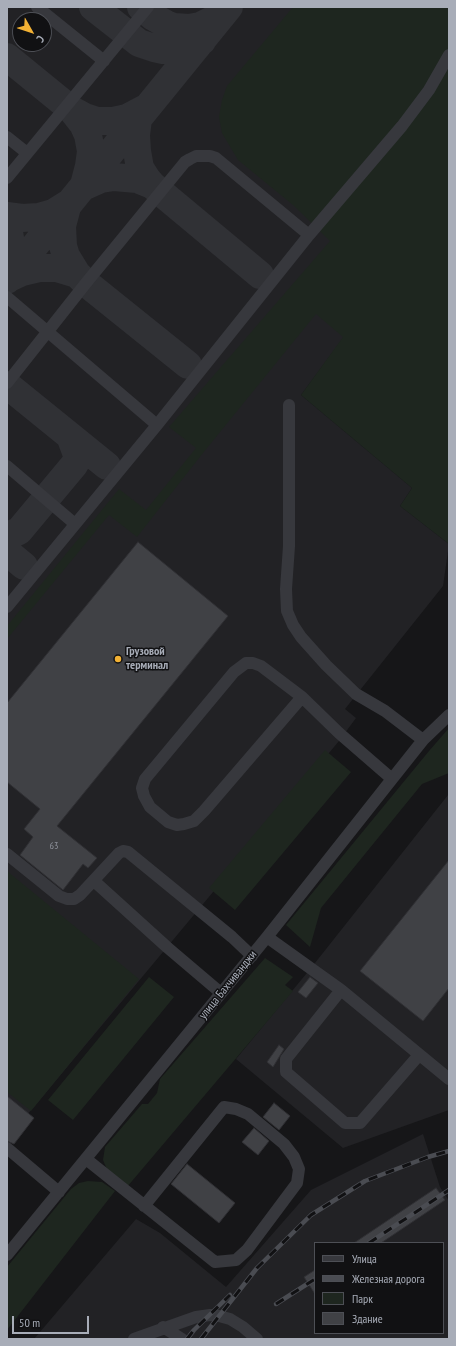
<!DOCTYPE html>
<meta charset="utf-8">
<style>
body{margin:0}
#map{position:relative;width:456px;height:1346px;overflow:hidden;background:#161618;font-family:"PT Sans Narrow",sans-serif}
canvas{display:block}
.frame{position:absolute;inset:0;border:8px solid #a8adb8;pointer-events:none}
.legend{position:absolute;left:314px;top:1242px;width:130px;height:92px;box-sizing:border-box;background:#111113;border:1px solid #4d4f55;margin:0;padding:5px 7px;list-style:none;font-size:12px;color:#a8adb8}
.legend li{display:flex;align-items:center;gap:8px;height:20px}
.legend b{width:20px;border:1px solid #4d4f55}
.north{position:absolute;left:12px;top:12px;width:40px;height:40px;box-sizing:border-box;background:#111113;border:1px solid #4d4f55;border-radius:50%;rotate:129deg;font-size:11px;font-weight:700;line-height:16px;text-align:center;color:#a8adb8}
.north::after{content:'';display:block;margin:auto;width:14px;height:18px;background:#f2b134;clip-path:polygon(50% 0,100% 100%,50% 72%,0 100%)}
.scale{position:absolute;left:12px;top:1316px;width:77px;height:18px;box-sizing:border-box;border:2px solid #a8adb8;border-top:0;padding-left:5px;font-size:12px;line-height:14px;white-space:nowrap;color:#a8adb8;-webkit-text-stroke:3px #111113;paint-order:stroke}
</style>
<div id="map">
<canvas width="456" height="1346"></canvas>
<div class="frame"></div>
<ul class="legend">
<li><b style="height:5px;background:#37383d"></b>Улица</li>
<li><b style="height:5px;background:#4a4c52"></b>Железная дорога</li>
<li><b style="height:11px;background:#1e261f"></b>Парк</li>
<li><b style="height:11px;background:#404145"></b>Здание</li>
</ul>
<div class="north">С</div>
<div class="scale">50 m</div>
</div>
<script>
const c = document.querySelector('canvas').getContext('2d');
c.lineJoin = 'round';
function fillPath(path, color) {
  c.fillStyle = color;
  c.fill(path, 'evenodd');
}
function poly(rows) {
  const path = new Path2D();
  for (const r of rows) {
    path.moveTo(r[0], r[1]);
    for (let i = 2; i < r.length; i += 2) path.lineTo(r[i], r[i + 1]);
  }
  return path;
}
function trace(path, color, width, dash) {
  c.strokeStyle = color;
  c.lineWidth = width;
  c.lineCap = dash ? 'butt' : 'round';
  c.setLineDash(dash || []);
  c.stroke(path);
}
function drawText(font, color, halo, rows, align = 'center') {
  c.font = font + ' "PT Sans Narrow",sans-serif';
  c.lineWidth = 3;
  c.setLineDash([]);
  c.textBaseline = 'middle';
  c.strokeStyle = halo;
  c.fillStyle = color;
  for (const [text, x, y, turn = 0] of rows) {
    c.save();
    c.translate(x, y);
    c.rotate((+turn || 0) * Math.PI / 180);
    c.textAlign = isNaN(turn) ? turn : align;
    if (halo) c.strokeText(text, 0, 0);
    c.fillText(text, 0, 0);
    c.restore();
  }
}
fillPath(poly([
 [7,7,449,7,344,337,301,395,412,488,400,506,449,544,443,586,345,709,356,718,339,741,7,1139],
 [20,20,44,20,44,44,20,44],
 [448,795,449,795,449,1110,343,1148,236,1059,311,968],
 [423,1134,440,1187,449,1201,449,1339,34,1339,136,1219,160,1233,226,1287,311,1190],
 [315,1243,443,1243,443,1333,315,1333]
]), '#222225');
fillPath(poly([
 [293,7,449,7,449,544,400,506,412,488,301,395,343,337,316,314,203,453,137,537,109,515,7,639,7,626,119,489,146,510,196,448,169,427,330,241,293,205,238,160,222,133,219,117,222,100,227,86],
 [449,728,449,773,422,784,321,908,310,947,286,925,429,751],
 [325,750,351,772,235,910,209,888],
 [7,871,139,979,31,1111,7,1092],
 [265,958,293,977,285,985,293,991,127,1187,109,1173,106,1167,103,1160,105,1147,142,1104,148,1104,157,1093,160,1079],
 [149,977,174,997,73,1120,48,1100],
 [88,1181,102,1182,115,1191,7,1330,7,1267,71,1189,79,1183]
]), '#1e261f');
trace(poly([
 [93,7,139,43,154,48,163,50,184,47,202,41],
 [141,7,152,16,166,24,174,27,189,28,200,26,216,18],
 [7,57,72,110,85,117,97,121,113,121,127,118,146,108],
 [72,110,83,124,88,135,91,151,89,166,84,185],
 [138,119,136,135,137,151,140,168,147,179,152,185,260,275],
 [83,187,101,179,114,177,137,179,152,185],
 [67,207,62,226,63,246,66,256,77,274,86,283,188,365],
 [7,216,22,218,39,217,53,213,69,203],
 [7,228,9,232,12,250,9,278],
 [7,279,22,272,39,268,57,268,77,274],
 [7,280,229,7],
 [7,385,107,466],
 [7,536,19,531,74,465,77,460,77,455,70,436],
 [7,552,24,566]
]), '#303135', 28);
const building = poly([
 [138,542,228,616,57,826,97,858,88,868,83,864,63,890,20,855,33,837,24,829,40,809,7,782,7,703,138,542],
 [449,860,449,988,423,1021,360,971,449,860],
 [310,977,318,983,306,998,298,992,310,977],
 [279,1045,284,1049,273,1067,267,1062,279,1045],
 [7,1096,34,1118,14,1144,7,1141,7,1096],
 [274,1103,290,1116,279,1130,263,1117,274,1103],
 [254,1128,269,1141,258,1155,242,1142,254,1128],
 [187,1164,235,1203,219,1223,171,1184,187,1164],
 [436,1188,445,1200,381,1243,354,1243,436,1188],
 [315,1270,315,1294,304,1277,315,1270]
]);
fillPath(building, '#404145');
trace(building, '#303034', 1);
trace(poly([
 [37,7,104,61],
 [7,137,27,153],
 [7,178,148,7],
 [7,297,157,425],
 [7,383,86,283,185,162,190,159,196,156,210,156,216,158,309,235],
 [289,405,289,546,286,589,287,611,293,625,301,637,326,665,356,694,385,711,423,740],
 [7,466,75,524],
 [7,607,157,425,309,235,402,126,429,90,449,55],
 [302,697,204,811,194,821,184,824,177,825,168,822,150,807,144,796,142,788,145,779,234,672,246,663,253,663,261,666,302,697,339,733,392,779],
 [7,854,59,896,67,899,74,899,80,895,119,853,123,851,128,852,232,937,252,956],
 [94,881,168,948,221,993],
 [267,937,341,990,449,1079],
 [341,990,286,1059,286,1072,345,1123,360,1123,419,1055],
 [7,1148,59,1192],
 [86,1159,215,1262,236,1260,247,1250,297,1183,299,1169,294,1157,284,1144,248,1114,236,1109,224,1107,144,1206],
 [7,1255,267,937,392,779,423,740,449,715],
 [163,1327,182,1339],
 [134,1339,196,1317,210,1315,219,1316,230,1319,243,1327,257,1339]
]), '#37383d', 12);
const rail = poly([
 [369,1243,449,1190],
 [276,1304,315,1279],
 [187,1339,194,1330,230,1295],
 [201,1339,257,1268,311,1215,365,1181,428,1157,449,1151]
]);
trace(rail, '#4a4c52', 4.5);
trace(rail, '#111113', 3, [9]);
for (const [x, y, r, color] of [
 [118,659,4,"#f2b134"]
]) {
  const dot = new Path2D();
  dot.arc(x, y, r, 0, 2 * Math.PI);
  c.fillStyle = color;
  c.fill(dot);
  trace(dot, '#111113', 1.5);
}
drawText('10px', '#8e929b', null, [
 ["63",54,846]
]);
drawText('bold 12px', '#a8adb8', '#111113', [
 ["Грузовой",126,652],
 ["терминал",126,666]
], 'left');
drawText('12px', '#a8adb8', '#111113', [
 ["улица Бахчиванджи",228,985,-51]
]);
</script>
